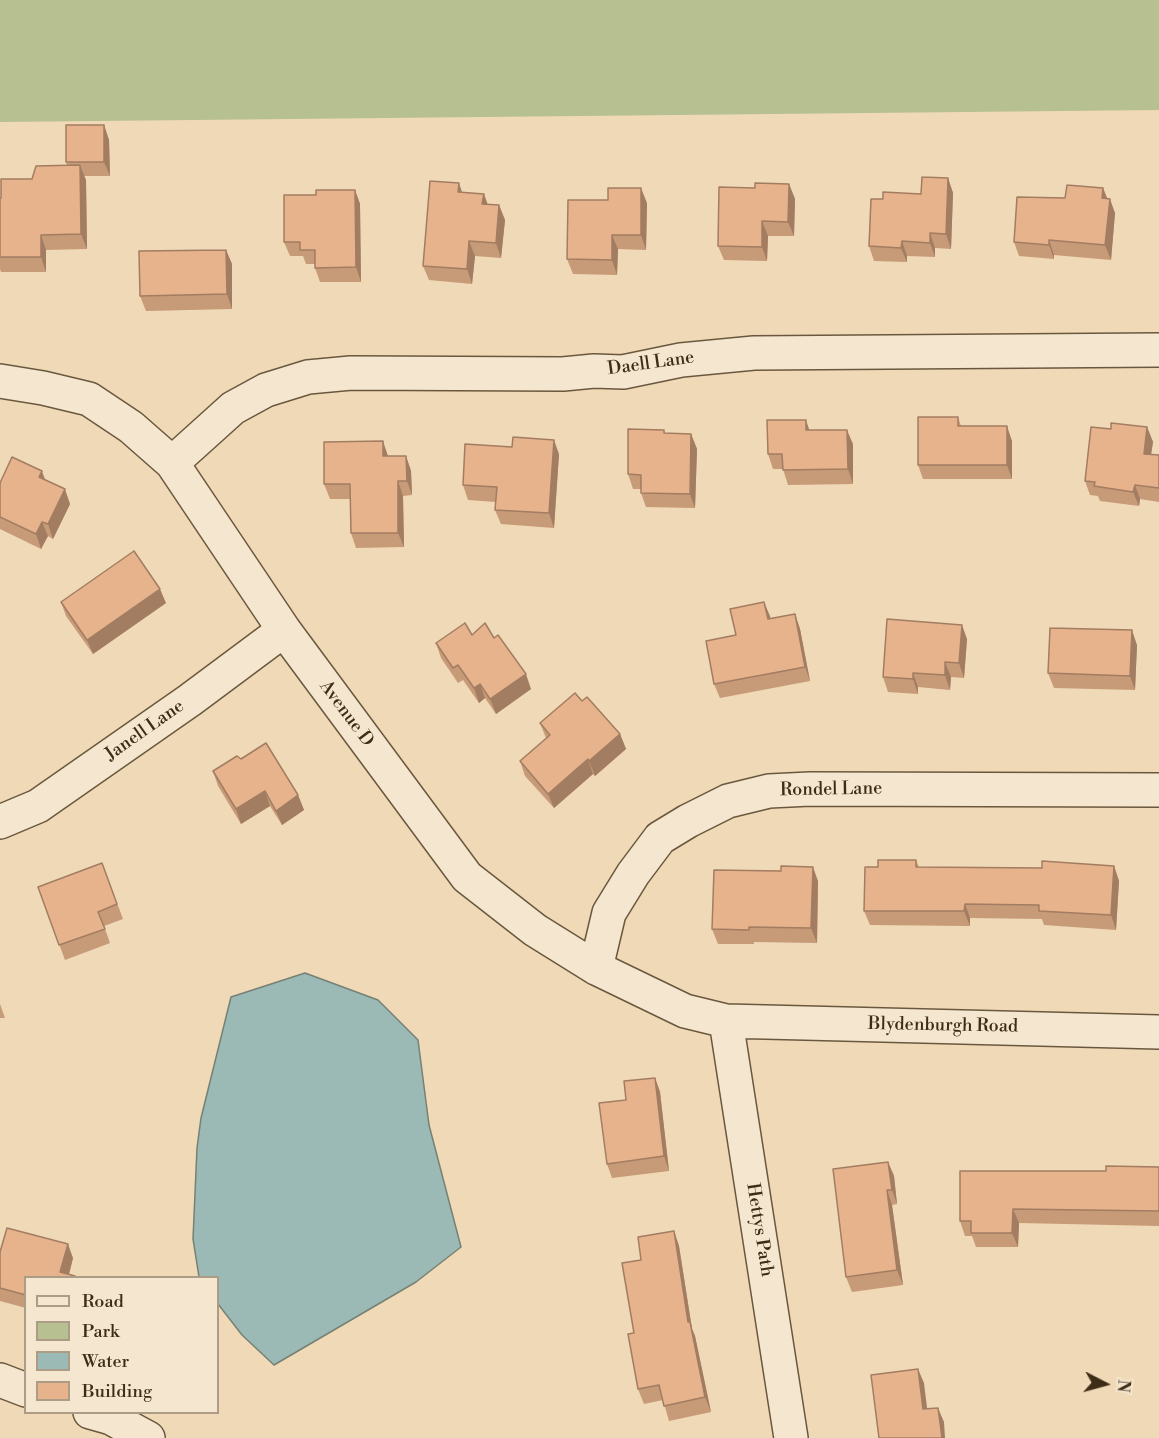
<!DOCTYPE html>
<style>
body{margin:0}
#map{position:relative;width:1159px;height:1438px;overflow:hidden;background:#f0d9b6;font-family:"Libre Bodoni",serif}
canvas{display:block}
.legend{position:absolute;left:24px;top:1276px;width:195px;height:138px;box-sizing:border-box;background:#f5e6d0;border:2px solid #ac9c86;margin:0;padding:8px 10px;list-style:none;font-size:18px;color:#3e2d16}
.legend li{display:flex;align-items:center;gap:12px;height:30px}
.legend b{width:30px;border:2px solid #ac9c86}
.north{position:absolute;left:1075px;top:1354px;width:60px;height:60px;-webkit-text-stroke:4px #f5e6d0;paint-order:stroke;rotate:96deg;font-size:16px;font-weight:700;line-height:24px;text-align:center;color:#3e2d16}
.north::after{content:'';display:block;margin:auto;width:21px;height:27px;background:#3e2d16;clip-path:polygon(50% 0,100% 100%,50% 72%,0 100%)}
</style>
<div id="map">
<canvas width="1159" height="1438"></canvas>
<ul class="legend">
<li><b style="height:8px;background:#f5e6d0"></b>Road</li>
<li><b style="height:16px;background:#b7c090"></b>Park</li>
<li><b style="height:16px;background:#9bb9b5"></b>Water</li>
<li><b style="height:16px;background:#e7b38c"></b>Building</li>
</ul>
<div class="north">N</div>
</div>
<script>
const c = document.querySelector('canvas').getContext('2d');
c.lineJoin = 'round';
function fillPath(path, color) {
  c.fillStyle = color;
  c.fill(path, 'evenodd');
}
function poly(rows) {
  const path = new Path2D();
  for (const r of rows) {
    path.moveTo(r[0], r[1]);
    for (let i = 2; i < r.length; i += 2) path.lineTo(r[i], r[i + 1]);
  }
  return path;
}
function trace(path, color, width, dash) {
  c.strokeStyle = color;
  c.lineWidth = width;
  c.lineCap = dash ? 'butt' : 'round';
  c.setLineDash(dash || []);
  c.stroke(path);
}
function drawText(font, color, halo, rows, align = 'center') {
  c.font = font + ' "Libre Bodoni",serif';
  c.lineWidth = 4.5;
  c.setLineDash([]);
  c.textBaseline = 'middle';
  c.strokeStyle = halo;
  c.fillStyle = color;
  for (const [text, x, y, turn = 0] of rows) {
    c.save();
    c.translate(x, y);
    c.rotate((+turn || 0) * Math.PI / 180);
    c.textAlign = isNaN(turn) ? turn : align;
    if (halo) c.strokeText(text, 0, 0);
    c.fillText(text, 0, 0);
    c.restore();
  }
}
fillPath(poly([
 [0,0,1159,0,1159,110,0,122]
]), '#b7c090');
const water = poly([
 [305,973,378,1000,418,1040,429,1125,461,1247,416,1282,274,1365,242,1335,218,1304,218,1278,199,1277,193,1239,197,1148,201,1118,231,997,305,973]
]);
fillPath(water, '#9bb9b5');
trace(water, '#768175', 1.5);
const minor = poly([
 [0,381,43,388,89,399,131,427,172,463,284,630,467,877,535,930,596,968,685,1011,726,1021,1159,1032],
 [172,463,233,408,266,390,308,377,351,373,563,374,594,371,623,372,681,360,754,353,1159,350],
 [0,822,38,806,190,700,284,630],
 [596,968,609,913,633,874,660,838,688,821,728,801,769,791,810,789,1159,790],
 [726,1021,791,1438],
 [0,1380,26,1390],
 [90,1412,111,1418,148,1438]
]);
trace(minor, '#6a583e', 36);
trace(minor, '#f5e6d0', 33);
fillPath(poly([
 [104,125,109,140,110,176,84,176,86,180,87,249,46,250,46,272,1,272,0,269,0,198,32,179,67,165,66,162],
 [948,178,953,193,951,249,935,248,935,257,907,256,907,262,874,261,869,246,883,199,921,194],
 [789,184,795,199,794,236,768,236,767,261,724,260,718,246,755,188],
 [1103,188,1107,198,1115,213,1111,260,1054,255,1054,259,1019,256,1014,242,1065,198],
 [355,190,360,204,361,282,320,282,315,268,315,264,306,264,303,256,290,256,284,242,316,195],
 [462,192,484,194,487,204,499,205,505,220,501,258,475,256,472,284,429,280,423,266],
 [647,203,646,250,618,249,617,275,573,274,567,259],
 [226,250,232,264,232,309,146,311,140,296],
 [958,417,961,426,1012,441,1012,479,923,479,918,465],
 [1147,427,1153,442,1151,454,1159,455,1159,502,1140,499,1139,506,1100,501,1098,496,1090,495,1085,481,1111,429],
 [664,430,665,433,691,434,697,449,695,508,646,507,641,493,641,489,633,489,628,474],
 [810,430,853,444,853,484,788,485,783,469,773,469,768,454],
 [512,447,559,454,554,528,501,524,495,510,496,502,468,500,463,485],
 [388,456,406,456,411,471,412,495,403,496,404,547,356,548,351,533,350,499,330,499,324,484],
 [45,480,70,504,53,539,48,536,41,549,0,529,0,483],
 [61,602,166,603,93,654,66,616],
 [795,614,800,629,810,681,720,698,714,684,736,635,770,616,770,619],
 [472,635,494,638,531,689,496,714,485,698,479,703,463,680,458,683,441,658,436,643],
 [967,639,964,678,951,677,950,690,918,687,918,694,888,692,883,677],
 [1137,645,1135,690,1054,688,1048,673],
 [582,701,620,734,626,749,595,776,593,774,554,808,525,776,520,761,546,738,540,723],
 [213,771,298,795,304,810,282,825,270,806,241,824,218,786],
 [916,860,919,867,1042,868,1114,866,1119,881,1116,930,1044,925,1042,919,970,918,970,926,870,925,864,911,878,867],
 [102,863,123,919,104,926,110,943,65,960,38,887],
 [818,881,817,943,754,942,754,944,718,944,712,929],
 [0,1004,5,1018,0,1018],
 [655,1078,660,1092,669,1171,612,1178,607,1164,626,1100],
 [888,1162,894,1176,897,1204,892,1205,903,1285,852,1292,846,1277],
 [1159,1167,1159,1226,1019,1223,1018,1247,976,1247,972,1236,965,1236,960,1221,1106,1171],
 [674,1231,679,1246,692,1329,695,1336,711,1412,669,1421,663,1400,644,1404,638,1389,634,1333,641,1260],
 [0,1252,73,1258,69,1274,75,1276,75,1278,26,1278,26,1308,0,1301]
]), '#c79a78');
fillPath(poly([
 [104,125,109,140,110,176,104,162],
 [80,165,86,180,87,249,81,234],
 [948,178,953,193,951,249,946,234],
 [459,183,464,198,458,192],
 [789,184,795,199,794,236,788,222],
 [641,188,647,203,646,250,641,235],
 [1103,188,1109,203,1102,198],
 [355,190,360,204,361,282,356,267],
 [484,194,489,208,482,204],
 [1110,199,1115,213,1111,260,1105,245],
 [499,205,505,220,501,258,496,243],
 [762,221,768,236,767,261,762,247],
 [930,233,935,248,935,257,930,243],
 [41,235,46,250,46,272,41,257],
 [612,235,618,249,617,275,612,260],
 [1049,240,1054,255,1054,259,1049,245],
 [469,241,475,256,472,284,467,269],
 [902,241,907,256,907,262,901,248],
 [226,250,232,264,232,309,227,294],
 [806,420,811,435,806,430],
 [1007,426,1012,441,1012,479,1007,465],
 [1147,427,1153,442,1149,468,1144,454],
 [847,430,853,444,853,484,848,469],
 [691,434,697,449,695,508,690,494],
 [554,440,559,454,554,528,549,513],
 [383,441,388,456,388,471,383,456],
 [406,456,411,471,412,495,407,481],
 [42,471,47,485,39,477],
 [398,481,403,496,404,547,398,533],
 [1135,485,1140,499,1139,506,1133,492],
 [65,489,70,504,53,539,48,524],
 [42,522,48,536,41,549,36,534],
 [160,589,166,603,93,654,87,640],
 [764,602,770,616,773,634,768,619],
 [795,614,800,629,810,681,805,667],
 [962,625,967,639,964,678,959,663],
 [1132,630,1137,645,1135,690,1130,676],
 [945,662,951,677,950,690,945,675],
 [913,673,918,687,918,694,913,679],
 [526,674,531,689,496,714,490,699],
 [480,684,485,698,479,703,474,688],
 [620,734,626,749,595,776,589,761],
 [588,759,593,774,554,808,548,794],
 [265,791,270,806,241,824,236,809],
 [298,795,304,810,282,825,276,811],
 [1114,866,1119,881,1116,930,1111,915],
 [813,867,818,881,817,943,811,928],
 [965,904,970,918,970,926,964,911],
 [655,1078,660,1092,669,1171,664,1156],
 [888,1162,894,1176,897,1204,892,1190],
 [887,1190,892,1205,903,1285,897,1270],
 [1013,1209,1019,1223,1018,1247,1012,1233],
 [674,1231,679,1246,692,1329,695,1336,711,1412,705,1397,688,1322],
 [68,1244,73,1258,68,1278,60,1272],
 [918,1369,924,1383,929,1424,923,1409],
 [938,1408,944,1422,945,1438,942,1438]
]), '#a27d62');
const building = poly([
 [66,125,104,125,104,162,66,162,66,125],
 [80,165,81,234,41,235,41,257,0,257,0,198,1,198,1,179,32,179,36,166,80,165],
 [922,177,948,178,946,234,930,233,930,243,902,241,901,248,869,246,871,199,883,199,883,192,921,194,922,177],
 [430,181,459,183,458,192,484,194,482,204,499,205,496,243,469,241,467,269,423,266,430,181],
 [755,183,789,184,788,222,762,221,762,247,718,246,719,187,755,188,755,183],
 [1067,185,1103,188,1102,198,1110,199,1105,245,1049,240,1049,245,1014,242,1017,197,1065,198,1067,185],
 [608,188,641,188,641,235,612,235,612,260,567,259,568,200,608,200,608,188],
 [316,190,355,190,356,267,315,268,315,250,300,250,300,242,284,242,284,195,316,195,316,190],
 [226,250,227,294,140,296,139,251,226,250],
 [918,417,958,417,958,426,1007,426,1007,465,918,465,918,417],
 [767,420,806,420,806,430,847,430,848,469,783,470,782,454,768,454,767,420],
 [1111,423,1147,427,1144,454,1159,455,1159,488,1135,485,1133,492,1094,486,1095,482,1085,481,1091,427,1111,429,1111,423],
 [628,429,664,430,664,433,691,434,690,494,641,493,641,475,628,474,628,429],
 [513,437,554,440,549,513,495,510,497,487,463,485,465,444,512,447,513,437],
 [383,441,383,456,406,456,407,481,398,481,398,533,351,533,350,484,324,484,324,442,383,441],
 [12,457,42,471,39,477,65,489,48,524,42,522,36,534,0,517,0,483,12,457],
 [134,551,160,589,87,640,61,602,134,551],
 [764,602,768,619,795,614,805,667,714,684,706,641,736,635,730,609,764,602],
 [887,619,962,625,959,663,945,662,945,675,913,673,913,679,883,677,887,619],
 [465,623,472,635,485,623,494,638,498,635,526,674,490,699,480,684,474,688,458,665,453,668,436,643,465,623],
 [1050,628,1132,630,1130,676,1048,673,1050,628],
 [575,693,582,701,587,697,620,734,589,761,588,759,548,794,520,761,550,735,540,723,575,693],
 [266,743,298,795,276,811,265,791,236,809,213,771,237,756,241,759,266,743],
 [878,860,916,860,916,867,1042,868,1042,861,1114,866,1111,915,1039,911,1039,905,965,904,964,911,864,911,865,867,878,867,878,860],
 [102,863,117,904,98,912,105,929,59,945,38,887,102,863],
 [781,866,813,867,811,928,749,927,749,930,712,929,714,870,781,871,781,866],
 [655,1078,664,1156,607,1164,599,1103,626,1100,624,1081,655,1078],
 [888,1162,892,1190,887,1190,897,1270,846,1277,833,1169,888,1162],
 [1106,1166,1159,1167,1159,1211,1013,1209,1012,1233,971,1233,971,1221,960,1221,960,1171,1106,1171,1106,1166],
 [7,1228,68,1244,60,1272,75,1276,74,1278,26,1278,26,1295,0,1288,0,1252,7,1228],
 [674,1231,688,1322,690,1322,705,1397,664,1406,659,1385,638,1389,628,1334,634,1333,622,1263,641,1260,638,1237,674,1231],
 [918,1369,923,1409,938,1408,942,1438,879,1438,871,1375,918,1369]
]);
fillPath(building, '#e7b38c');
trace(building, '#a27d62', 1.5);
drawText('18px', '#3e2d16', '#f5e6d0', [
 ["Daell Lane",651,364,-8],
 ["Avenue D",346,714,53],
 ["Janell Lane",145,731,-35],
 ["Rondel Lane",831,790,-1],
 ["Blydenburgh Road",943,1026,1],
 ["Hettys Path",759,1230,81]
]);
</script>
